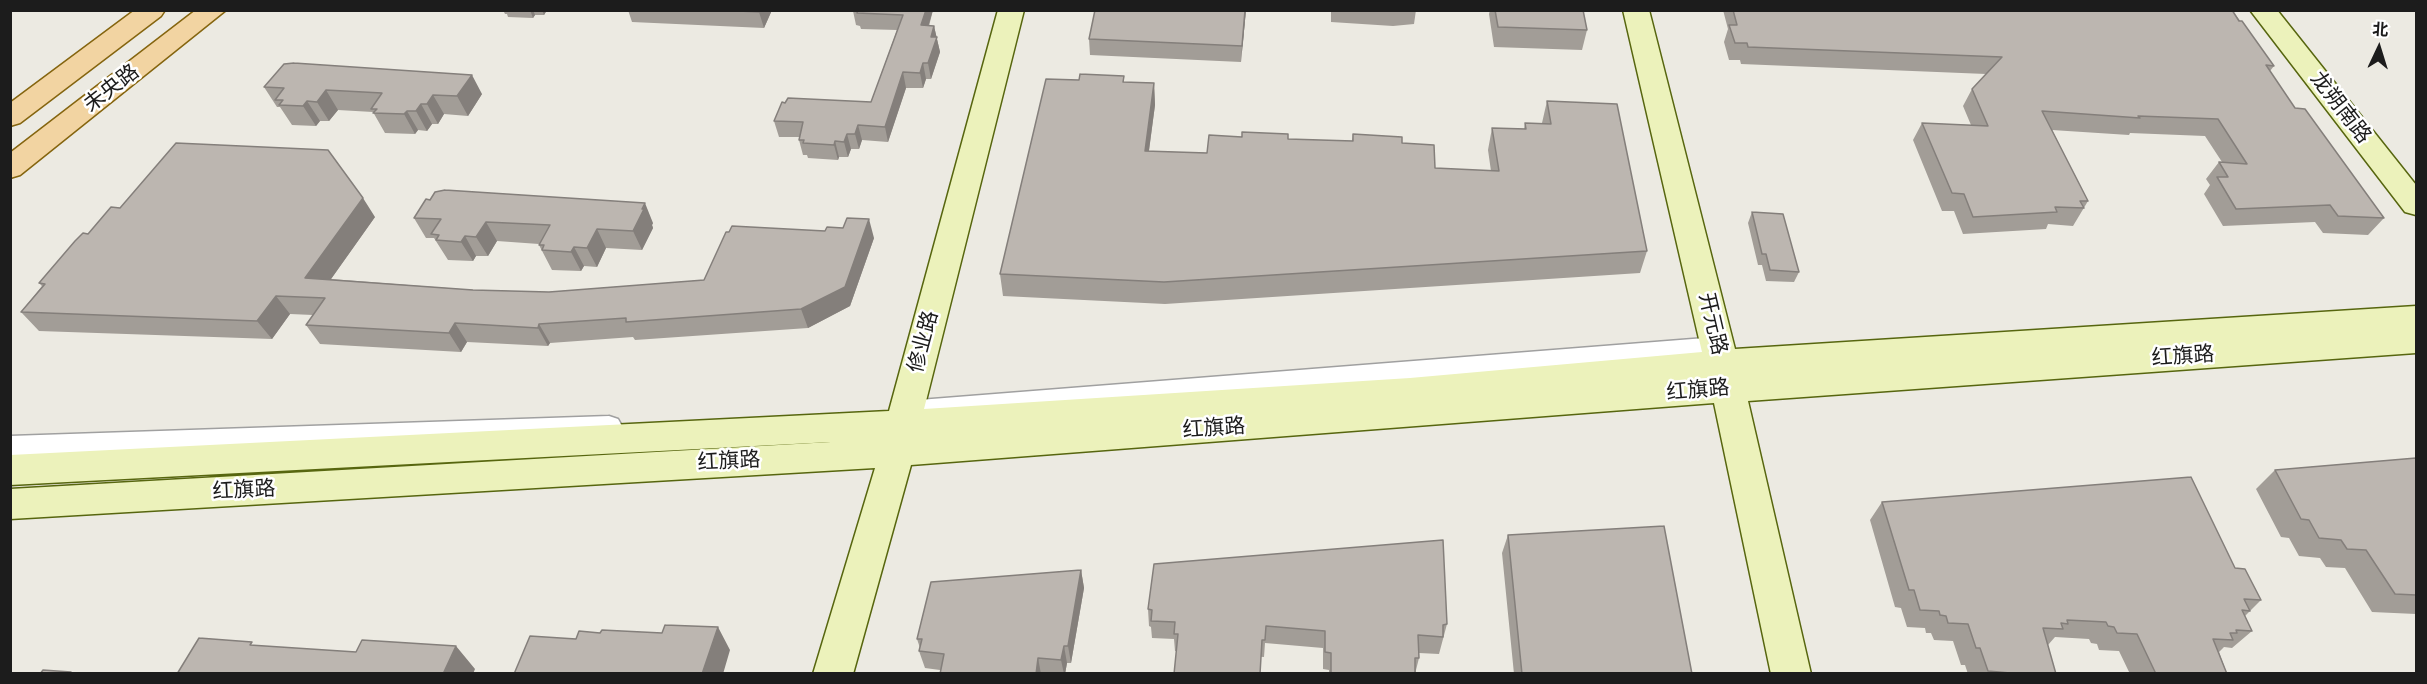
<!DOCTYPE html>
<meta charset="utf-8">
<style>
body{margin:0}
#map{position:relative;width:2427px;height:684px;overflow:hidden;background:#eceae2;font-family:"Varela Round","Noto Sans SC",sans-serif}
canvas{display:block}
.frame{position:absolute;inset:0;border:12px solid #1c1c1c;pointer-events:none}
.north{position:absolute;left:2349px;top:18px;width:60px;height:60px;-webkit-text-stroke:4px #fff;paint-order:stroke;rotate:4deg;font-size:16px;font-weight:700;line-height:24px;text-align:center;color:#1c1c1c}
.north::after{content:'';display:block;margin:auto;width:21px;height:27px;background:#1c1c1c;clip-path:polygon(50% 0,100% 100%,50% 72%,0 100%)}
</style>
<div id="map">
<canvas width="2427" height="684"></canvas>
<div class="frame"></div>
<div class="north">北</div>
</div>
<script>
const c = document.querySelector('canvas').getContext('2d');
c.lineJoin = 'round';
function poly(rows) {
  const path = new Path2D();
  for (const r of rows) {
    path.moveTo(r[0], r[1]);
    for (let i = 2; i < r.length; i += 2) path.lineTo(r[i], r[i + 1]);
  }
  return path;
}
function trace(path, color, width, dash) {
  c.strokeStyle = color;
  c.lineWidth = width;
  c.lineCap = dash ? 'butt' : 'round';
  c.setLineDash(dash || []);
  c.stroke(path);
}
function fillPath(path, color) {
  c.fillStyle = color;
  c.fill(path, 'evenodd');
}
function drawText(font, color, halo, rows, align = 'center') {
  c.font = font + ' "Varela Round","Noto Sans SC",sans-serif';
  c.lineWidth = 5;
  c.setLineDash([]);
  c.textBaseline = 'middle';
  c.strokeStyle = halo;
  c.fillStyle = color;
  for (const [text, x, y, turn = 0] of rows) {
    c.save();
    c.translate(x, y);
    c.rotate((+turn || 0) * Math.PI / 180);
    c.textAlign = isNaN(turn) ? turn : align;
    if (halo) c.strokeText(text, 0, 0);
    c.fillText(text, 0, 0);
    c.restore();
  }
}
const street = poly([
 [1718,337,1727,340,1730,346,1727,352,1718,355,919,420,910,417,906,410,910,403,919,400,1718,337],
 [609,416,618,419,622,426,618,433,609,436,10,456,10,436,609,416]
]);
const secondary = poly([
 [998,10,1024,10,924,409,1410,378,1702,352,1623,10,1649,10,1735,349,2416,306,2416,353,1748,401,1811,674,1771,674,1714,403,911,465,853,674,813,674,875,468,10,519,10,489,831,442,10,485,10,455,889,411,998,10],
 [2250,10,2277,10,2416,185,2416,215,2405,212,2250,10]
]);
const primary = poly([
 [135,10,165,10,161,16,20,123,10,126,10,103,135,10],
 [196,10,226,10,20,175,10,178,10,153,196,10]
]);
trace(street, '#a0a0a0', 3);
trace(secondary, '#57660f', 3);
trace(primary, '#85650f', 3);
fillPath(street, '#fff');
fillPath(secondary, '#ecf2bb');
fillPath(primary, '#f2d4a2');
fillPath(poly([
 [503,10,547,10,544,15,535,15,533,18,508,17,507,14,505,14],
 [628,10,772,10,764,28,632,22],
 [837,10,933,10,929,26,934,26,940,52,931,79,926,79,923,88,906,88,888,142,862,140,859,149,851,149,848,157,839,157,838,160,808,158,807,155,803,155,799,140,799,137,779,137,774,121,871,102,897,30,861,29,860,26,856,25,853,11],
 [1090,10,1246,10,1241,62,1090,55,1089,39,1095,11],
 [1331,10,1416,10,1414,24,1393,26,1331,22],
 [1490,10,1583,10,1587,30,1582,50,1494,47,1489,14],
 [1723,10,2232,10,2274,66,2270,71,2295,108,2384,218,2368,235,2323,233,2315,222,2223,226,2204,194,2210,185,2206,179,2219,162,2222,162,2205,136,2130,133,2129,135,2052,130,2088,201,2073,226,2048,224,2046,229,1963,234,1954,211,1942,211,1913,140,1922,123,1971,125,1963,106,1972,89,1986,74,1741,64,1740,60,1729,60,1724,42,1728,29],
 [1124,76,1124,82,1154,83,1155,105,1149,151,1207,153,1288,139,1352,141,1353,134,1402,143,1435,168,1491,171,1488,150,1492,128,1524,129,1525,123,1542,123,1547,101,1647,251,1640,273,1165,304,1003,296,1000,274,1079,80],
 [264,87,482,94,468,116,444,114,438,124,432,124,427,131,418,130,415,134,385,133,373,112,338,110,329,121,320,121,316,126,292,125,280,107,277,107],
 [1752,212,1799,272,1794,282,1766,281,1762,265,1758,265,1748,223],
 [375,217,331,279,473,290,549,292,704,280,874,238,850,306,808,328,635,340,633,337,550,343,548,346,467,342,461,352,320,344,306,325,313,315,290,314,272,339,39,331,21,312,42,286,39,283,88,234],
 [414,218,653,223,652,225,653,228,642,250,606,248,597,267,584,266,581,271,552,270,539,245,539,244,497,241,488,256,476,256,473,261,448,260,434,238,426,238],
 [2416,458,2416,614,2372,612,2345,568,2326,567,2320,558,2299,556,2289,538,2281,537,2256,489,2275,470],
 [1882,502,2235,568,2261,600,2245,616,2252,631,2232,648,2224,647,2219,652,2227,674,2130,674,2119,651,2099,650,2097,644,2091,643,2089,639,2055,637,2048,645,2056,674,1968,674,1965,665,1961,665,1953,641,1934,640,1931,633,1926,633,1925,628,1907,627,1901,608,1895,607,1870,520],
 [1508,535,1692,674,1514,674,1502,553],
 [1081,570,1084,588,1071,663,1067,663,1065,674,940,674,940,670,925,668,919,651,920,648,917,639],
 [1148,609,1447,624,1439,654,1419,653,1419,658,1415,674,1329,674,1329,670,1323,669,1323,648,1265,643,1264,657,1175,651,1174,639,1152,638,1151,627,1149,626]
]), '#a29d97');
fillPath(poly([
 [530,10,533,10,535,15,533,18],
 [542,10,547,10,544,15],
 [760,10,772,10,764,28,759,12],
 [926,10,933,10,924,41,921,25],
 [1245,10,1246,10,1241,62,1242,46],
 [934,26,940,52,931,79,928,63,931,37],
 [923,63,926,79,923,88,920,73],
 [903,72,906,88,888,142,885,127],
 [472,75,482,94,468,116,457,96],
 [1154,83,1155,105,1146,172,1145,151],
 [326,90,338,110,329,121,317,102],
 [433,95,444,114,438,124,427,104],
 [307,101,320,121,316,126,303,106],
 [421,104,432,124,427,131,416,111],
 [407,111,418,130,415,134,404,114],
 [858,125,862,140,859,149,855,134],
 [847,134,851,149,848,157,844,142],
 [835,141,839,157,838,160,834,145],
 [363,198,375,217,319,296,305,278],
 [645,203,653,223,652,225,653,228,642,250,633,231],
 [869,219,874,238,850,306,808,328,801,309],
 [486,222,497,241,488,256,476,237],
 [597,229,606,248,597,267,587,248],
 [465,236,476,256,473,261,461,242],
 [574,247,584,266,581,271,571,252],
 [276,296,290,314,272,339,257,321],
 [455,323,467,342,461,352,449,333],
 [539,324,550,343,548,346,538,328],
 [1081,570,1084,588,1071,663,1068,646],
 [718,627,730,650,723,674,702,674],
 [456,646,475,669,473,674,443,674],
 [1064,646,1067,663,1065,674,1064,674,1061,660],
 [1038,658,1041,674,1036,674]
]), '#847f7b');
const building = poly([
 [718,10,760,10,759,12,718,10],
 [858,10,926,10,921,25,934,26,931,37,937,37,928,63,923,63,920,73,903,72,885,127,858,125,855,134,847,134,844,142,835,141,834,145,803,143,804,140,799,140,803,122,774,121,782,102,785,103,788,98,871,102,903,15,857,13,858,10],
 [1095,10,1245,10,1242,46,1089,39,1095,10],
 [1495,10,1583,10,1587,30,1498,27,1495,10],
 [1733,10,2232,10,2239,21,2242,21,2274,66,2266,65,2295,108,2305,109,2384,218,2338,216,2330,205,2236,209,2217,177,2228,177,2219,162,2247,164,2218,119,2138,116,2140,118,2042,111,2088,201,2080,201,2084,208,2055,207,2057,212,1973,217,1964,194,1952,193,1922,123,1988,126,1972,89,2002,57,1748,47,1747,43,1735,43,1729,25,1737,25,1733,10],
 [294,63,472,75,457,96,433,95,427,104,421,104,416,111,407,111,404,114,373,113,377,109,371,109,382,93,326,90,317,102,307,101,303,106,279,105,283,100,275,100,284,88,264,87,284,64,294,63],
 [1080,74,1124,76,1123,82,1154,83,1145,151,1207,153,1209,135,1242,137,1242,132,1288,134,1288,139,1353,141,1353,134,1402,137,1402,143,1434,145,1435,168,1499,171,1492,128,1526,129,1525,123,1551,124,1547,101,1617,104,1647,251,1164,282,1000,274,1046,79,1079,80,1080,74],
 [176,143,328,150,363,198,305,278,473,290,549,292,704,280,726,232,729,232,732,226,825,231,827,227,843,228,847,218,869,219,845,287,801,309,626,322,626,318,539,324,538,328,455,323,449,333,306,325,325,298,276,296,257,321,21,312,45,284,39,283,75,241,83,233,88,234,111,207,120,208,176,143],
 [445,190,645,203,642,209,644,209,633,231,597,229,587,248,574,247,571,252,542,250,544,245,539,245,550,225,486,222,476,237,465,236,461,242,436,240,439,235,431,234,441,219,414,218,426,199,430,200,435,192,445,190],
 [1752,212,1783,214,1799,272,1770,270,1766,254,1762,254,1752,212],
 [2416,458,2416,595,2395,594,2366,550,2347,549,2341,540,2319,538,2309,520,2301,519,2275,470,2416,458],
 [2191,477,2235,568,2245,569,2261,600,2244,599,2250,611,2242,610,2252,631,2236,630,2237,633,2230,633,2233,640,2213,639,2227,674,2156,674,2137,634,2117,633,2114,627,2108,626,2106,622,2067,620,2068,624,2061,623,2063,629,2043,628,2056,674,2021,674,1988,671,1980,648,1976,648,1968,624,1948,623,1946,616,1940,615,1939,611,1920,610,1914,590,1909,590,1882,502,2191,477],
 [1664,526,1692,674,1522,674,1508,535,1664,526],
 [1443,540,1447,624,1443,625,1443,637,1418,635,1419,658,1415,658,1415,674,1331,674,1331,653,1325,652,1325,631,1266,626,1265,640,1262,640,1260,674,1174,674,1178,634,1174,634,1175,622,1151,621,1152,610,1148,609,1154,564,1443,540],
 [1081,570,1068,646,1064,646,1061,660,1038,658,1036,674,940,674,944,654,919,651,922,639,917,639,931,582,1081,570],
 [665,625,718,627,702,674,514,674,530,636,576,639,579,631,600,633,602,630,662,633,665,625],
 [199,638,252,642,250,645,356,652,362,640,456,646,443,674,177,674,199,638],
 [43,670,71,672,70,674,40,674,43,670]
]);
fillPath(building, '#bcb6b0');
trace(building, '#847f7b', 1.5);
drawText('21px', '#1c1c1c', '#fff', [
 ["未央路",112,89,-38],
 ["龙朔南路",2340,108,52],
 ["开元路",1712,324,77],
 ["修业路",924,342,-75],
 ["红旗路",2183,357,-4],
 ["红旗路",1698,391,-5],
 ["红旗路",1214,429,-4],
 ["红旗路",729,462,-3],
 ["红旗路",244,491,-3]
]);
</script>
